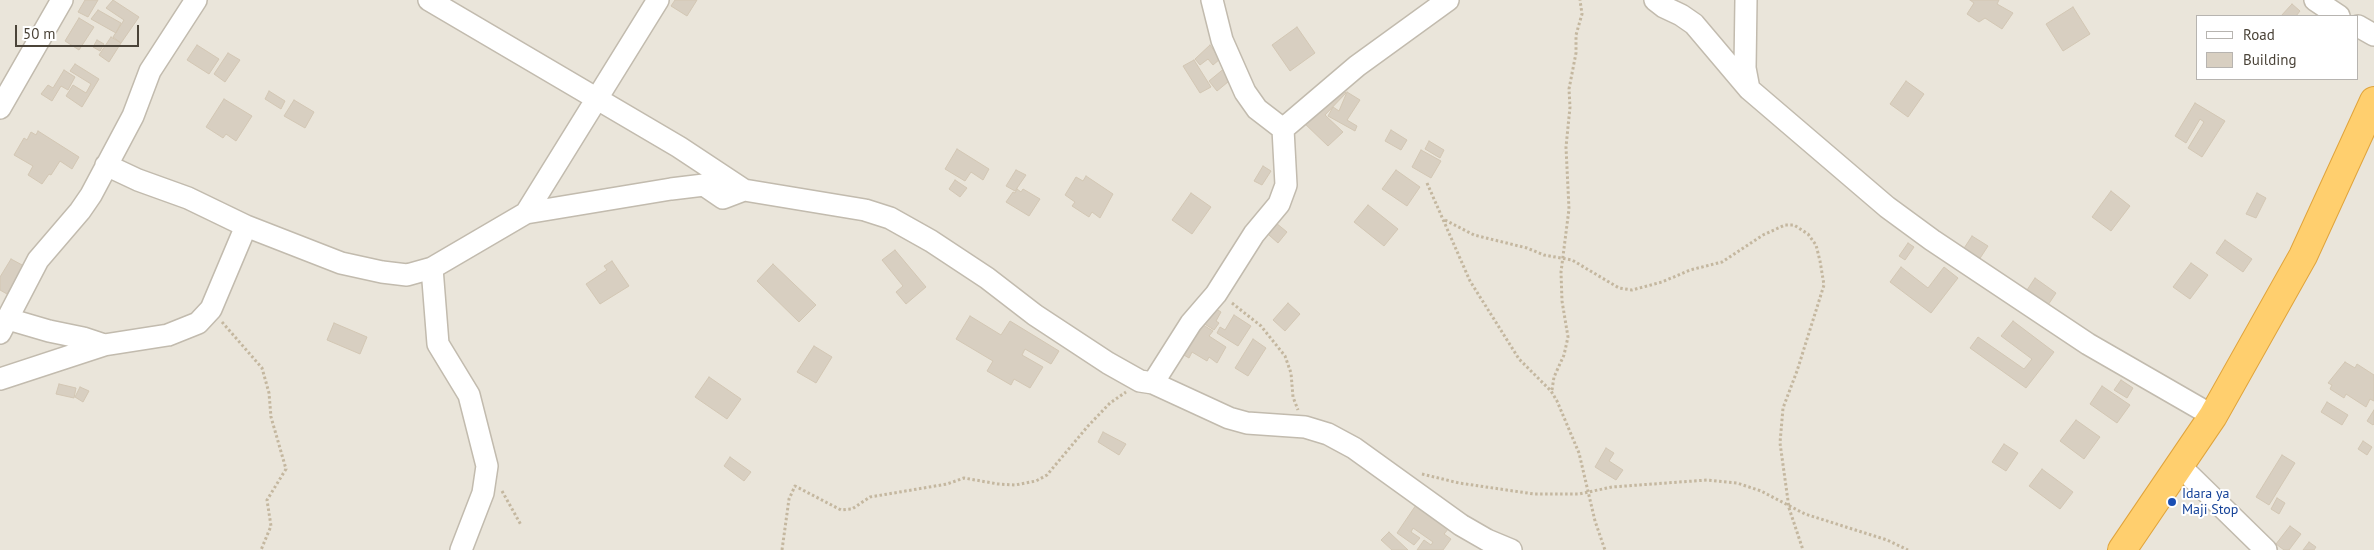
<!DOCTYPE html>
<style>
body{margin:0}
#map{position:relative;width:2374px;height:550px;overflow:hidden;background:#f6f3ec;font-family:"PT Sans",sans-serif}
canvas{display:block}
.legend{position:absolute;left:2196px;top:15px;width:162px;height:65px;box-sizing:border-box;background:#fff;border:1px solid #b7b4b0;margin:0;padding:6px 9px;list-style:none;font-size:15px;color:#4b4439}
.legend li{display:flex;align-items:center;gap:10px;height:25px}
.legend b{width:25px;border:1px solid #b7b4b0}
.scale{position:absolute;left:15px;top:25px;width:124px;height:22px;box-sizing:border-box;border:2px solid #4b4439;border-top:0;padding-left:6px;font-size:15px;line-height:18px;white-space:nowrap;color:#4b4439;-webkit-text-stroke:4px #fff;paint-order:stroke}
</style>
<div id="map">
<canvas width="2374" height="550"></canvas>
<ul class="legend">
<li><b style="height:6px;background:#fff"></b>Road</li>
<li><b style="height:14px;background:#d8cfc1"></b>Building</li>
</ul>
<div class="scale">50 m</div>
</div>
<script>
const c = document.querySelector('canvas').getContext('2d');
c.lineJoin = 'round';
function fillPath(path, color) {
  c.fillStyle = color;
  c.fill(path, 'evenodd');
}
function poly(rows) {
  const path = new Path2D();
  for (const r of rows) {
    path.moveTo(r[0], r[1]);
    for (let i = 2; i < r.length; i += 2) path.lineTo(r[i], r[i + 1]);
  }
  return path;
}
function trace(path, color, width, dash) {
  c.strokeStyle = color;
  c.lineWidth = width;
  c.lineCap = dash ? 'butt' : 'round';
  c.setLineDash(dash || []);
  c.stroke(path);
}
function drawText(font, color, halo, rows, align = 'center') {
  c.font = font + ' "PT Sans",sans-serif';
  c.lineWidth = 4;
  c.setLineDash([]);
  c.textBaseline = 'middle';
  c.strokeStyle = halo;
  c.fillStyle = color;
  for (const [text, x, y, turn = 0] of rows) {
    c.save();
    c.translate(x, y);
    c.rotate((+turn || 0) * Math.PI / 180);
    c.textAlign = isNaN(turn) ? turn : align;
    if (halo) c.strokeText(text, 0, 0);
    c.fillText(text, 0, 0);
    c.restore();
  }
}
fillPath(poly([
 [0,0,2374,0,2374,550,0,550],
 [2198,16,2358,16,2358,79,2198,79]
]), '#eae5da');
const building = poly([
 [85,0,98,0,88,17,78,12,85,0],
 [113,0,139,17,121,43,113,37,124,20,106,8,113,0],
 [675,0,697,0,687,16,671,6,675,0],
 [1970,0,1999,0,1997,4,2013,13,2002,29,1985,18,1979,22,1967,14,1974,3,1970,0],
 [2292,4,2300,11,2296,16,2281,16,2292,4],
 [2073,7,2090,34,2063,51,2046,24,2073,7],
 [98,10,121,23,116,33,91,19,98,10],
 [79,18,94,27,79,50,65,41,79,18],
 [1297,27,1315,53,1290,71,1272,45,1297,27],
 [111,37,121,43,109,62,99,55,111,37],
 [97,40,104,44,100,51,93,47,97,40],
 [197,45,219,59,209,74,187,60,197,45],
 [1210,45,1220,59,1213,65,1208,59,1200,65,1195,59,1210,45],
 [228,53,240,60,225,82,214,74,228,53],
 [1194,60,1211,87,1200,93,1183,66,1194,60],
 [75,64,99,79,82,107,66,96,73,85,86,93,91,84,70,71,75,64],
 [1226,67,1234,77,1217,91,1209,81,1226,67],
 [64,70,75,77,68,90,61,86,52,101,41,94,48,85,53,88,64,70],
 [1906,81,1924,94,1908,117,1890,104,1906,81],
 [1338,85,1346,93,1325,115,1343,132,1328,146,1302,121,1338,85],
 [269,91,285,101,281,109,265,99,269,91],
 [1347,92,1360,100,1347,120,1357,126,1355,131,1328,116,1333,107,1339,111,1347,92],
 [224,99,252,116,236,141,226,134,223,138,206,127,224,99],
 [294,100,314,112,305,128,284,116,294,100],
 [2195,103,2225,121,2202,157,2188,148,2204,122,2200,119,2186,143,2175,136,2195,103],
 [1391,130,1407,140,1401,150,1385,141,1391,130],
 [38,131,79,157,72,169,60,161,51,175,49,174,42,184,28,175,33,166,14,155,24,138,27,140,31,132,36,135,38,131],
 [1429,141,1444,150,1440,158,1425,149,1429,141],
 [957,149,989,169,983,180,971,172,965,181,945,169,957,149],
 [1421,150,1441,161,1431,178,1412,167,1421,150],
 [1263,166,1271,171,1262,185,1254,181,1263,166],
 [1016,170,1026,175,1015,191,1006,186,1016,170],
 [1396,170,1420,187,1407,206,1382,189,1396,170],
 [1086,176,1113,194,1100,218,1092,212,1089,217,1072,206,1075,202,1065,195,1076,177,1083,181,1086,176],
 [955,180,967,188,960,197,949,189,955,180],
 [1017,189,1021,192,1023,189,1040,199,1029,216,1006,202,1013,192,1015,193,1017,189],
 [2111,191,2130,206,2111,231,2092,217,2111,191],
 [1191,193,1211,207,1192,234,1172,220,1191,193],
 [2257,193,2266,198,2256,218,2246,214,2257,193],
 [1368,205,1398,229,1384,246,1354,222,1368,205],
 [1270,218,1287,232,1278,243,1261,228,1270,218],
 [1972,236,1988,246,1975,266,1959,256,1972,236],
 [2225,240,2252,259,2243,272,2216,253,2225,240],
 [1908,243,1914,247,1905,260,1899,256,1908,243],
 [895,250,926,287,906,304,896,292,903,286,882,260,895,250],
 [11,259,24,266,7,294,0,290,0,277,11,259],
 [612,261,629,286,600,304,586,284,607,270,604,266,612,261],
 [2191,263,2208,275,2190,299,2173,287,2191,263],
 [773,264,816,305,799,322,757,281,773,264],
 [1901,267,1928,288,1944,267,1958,278,1931,313,1890,282,1901,267],
 [2035,278,2056,293,2044,311,2023,296,2035,278],
 [1288,303,1300,314,1285,331,1273,320,1288,303],
 [1213,307,1221,312,1216,321,1219,323,1214,330,1203,323,1213,307],
 [1234,315,1251,326,1238,346,1217,333,1220,327,1225,330,1234,315],
 [970,316,1001,335,1010,321,1059,351,1051,364,1025,349,1022,355,1043,367,1030,388,1014,379,1011,385,987,371,993,361,956,339,970,316],
 [1195,320,1213,331,1209,336,1226,347,1217,363,1209,357,1207,361,1192,352,1189,358,1177,351,1195,320],
 [2013,321,2054,352,2026,388,1970,348,1978,337,2024,369,2032,359,2001,336,2013,321],
 [334,323,367,337,360,354,327,340,334,323],
 [1253,339,1266,348,1248,376,1235,368,1253,339],
 [814,346,832,357,816,383,797,372,814,346],
 [2345,362,2355,368,2357,364,2374,375,2374,401,2370,399,2366,407,2346,394,2344,398,2330,389,2332,385,2328,383,2345,362],
 [709,377,741,399,727,419,695,397,709,377],
 [2121,380,2133,388,2127,398,2114,390,2121,380],
 [59,384,76,388,74,398,56,394,59,384],
 [2102,386,2130,405,2117,423,2090,404,2102,386],
 [80,387,89,391,83,402,75,397,80,387],
 [2327,402,2348,415,2342,425,2321,412,2327,402],
 [2374,410,2374,424,2373,425,2367,421,2374,410],
 [2076,420,2100,437,2084,459,2060,441,2076,420],
 [1103,432,1126,444,1119,455,1098,442,1103,432],
 [2363,441,2372,447,2367,455,2358,449,2363,441],
 [2004,444,2018,453,2006,471,1992,462,2004,444],
 [1606,448,1614,453,1609,461,1623,470,1616,480,1595,467,1606,448],
 [2282,455,2295,463,2269,505,2256,497,2282,455],
 [730,457,751,472,744,481,724,466,730,457],
 [2042,469,2073,492,2060,509,2029,486,2042,469],
 [2277,498,2285,503,2279,514,2271,509,2277,498],
 [1416,505,1449,528,1444,534,1451,539,1443,550,1417,550,1424,540,1431,545,1433,542,1413,528,1411,532,1420,538,1414,545,1397,533,1416,505],
 [2290,526,2301,534,2289,550,2284,550,2276,544,2290,526],
 [1389,532,1408,550,1392,550,1381,540,1389,532],
 [2309,542,2316,547,2314,550,2303,550,2309,542]
]);
fillPath(building, '#d8cfc1');
trace(building, '#d3c7b4', 1);
const minor = poly([
 [429,0,679,147,744,190,865,210,890,218,931,241,987,278,1035,315,1108,363,1140,381,1153,383,1229,418,1247,423,1305,427,1328,434,1354,448,1461,525,1487,540,1511,550],
 [1212,0,1222,40,1245,92,1257,109,1283,129],
 [1655,0,1664,7,1681,15,1694,24,1749,89,1887,207,1932,240,2088,344,2213,416],
 [1746,0,1745,68,1749,89],
 [2315,0,2339,16],
 [2358,26,2374,35],
 [0,108,62,0],
 [106,165,138,180,188,198,246,226],
 [526,213,658,0],
 [432,268,438,344,469,395,487,466,483,493,461,550],
 [8,319,49,331,83,338,104,345],
 [0,333,38,260,80,211,91,195,133,116,150,71,196,0],
 [0,379,104,345,168,335,198,323,211,309,246,226,341,263,382,272,407,275,432,268,526,213,671,189,704,185,723,198,744,190],
 [1153,383,1191,323,1216,294,1254,234,1279,204,1286,185,1283,129,1357,66,1448,0],
 [2179,465,2266,550]
]);
const highway = poly([
 [2122,550,2213,416,2303,256,2374,101]
]);
trace(minor, '#c2bbae', 24);
trace(highway, '#e0a43c', 30);
trace(poly([
 [1427,183,1470,281,1519,359,1551,391,1557,401,1579,453,1595,521,1605,550],
 [1445,220,1474,235,1527,248,1544,255,1572,260,1619,288,1632,290,1662,282,1690,270,1722,262,1763,235,1785,225,1794,225,1808,234,1816,245,1820,261,1824,285,1797,371,1783,408,1780,443,1789,508,1803,550],
 [1232,303,1261,326,1285,356,1291,373,1293,397,1298,410],
 [222,322,262,368,269,393,271,417,286,469,267,500,271,526,261,550],
 [1552,390,1554,377,1564,355,1568,337,1562,301,1561,272,1569,209,1566,147,1570,107,1569,89,1576,53,1576,35,1582,14,1580,0],
 [1422,474,1459,483,1534,494,1579,494,1612,487,1707,480,1737,483,1761,491,1805,514,1887,540,1908,550],
 [502,491,521,525],
 [782,550,789,499,795,486,841,510,852,509,870,497,947,484,964,478,998,484,1015,485,1036,481,1047,475,1088,426,1110,403,1126,392]
]), '#c4b79f', 3, [2.5, 2.5]);
trace(minor, '#fff', 21);
trace(highway, '#ffcf6e', 28);
for (const [x, y, r, color] of [
 [2172,502,5,"#1a4fb4"]
]) {
  const dot = new Path2D();
  dot.arc(x, y, r, 0, 2 * Math.PI);
  c.fillStyle = color;
  c.fill(dot);
  trace(dot, '#fff', 2);
}
drawText('14px', '#164399', '#fff', [
 ["Idara ya",2182,494],
 ["Maji Stop",2182,510]
], 'left');
</script>
